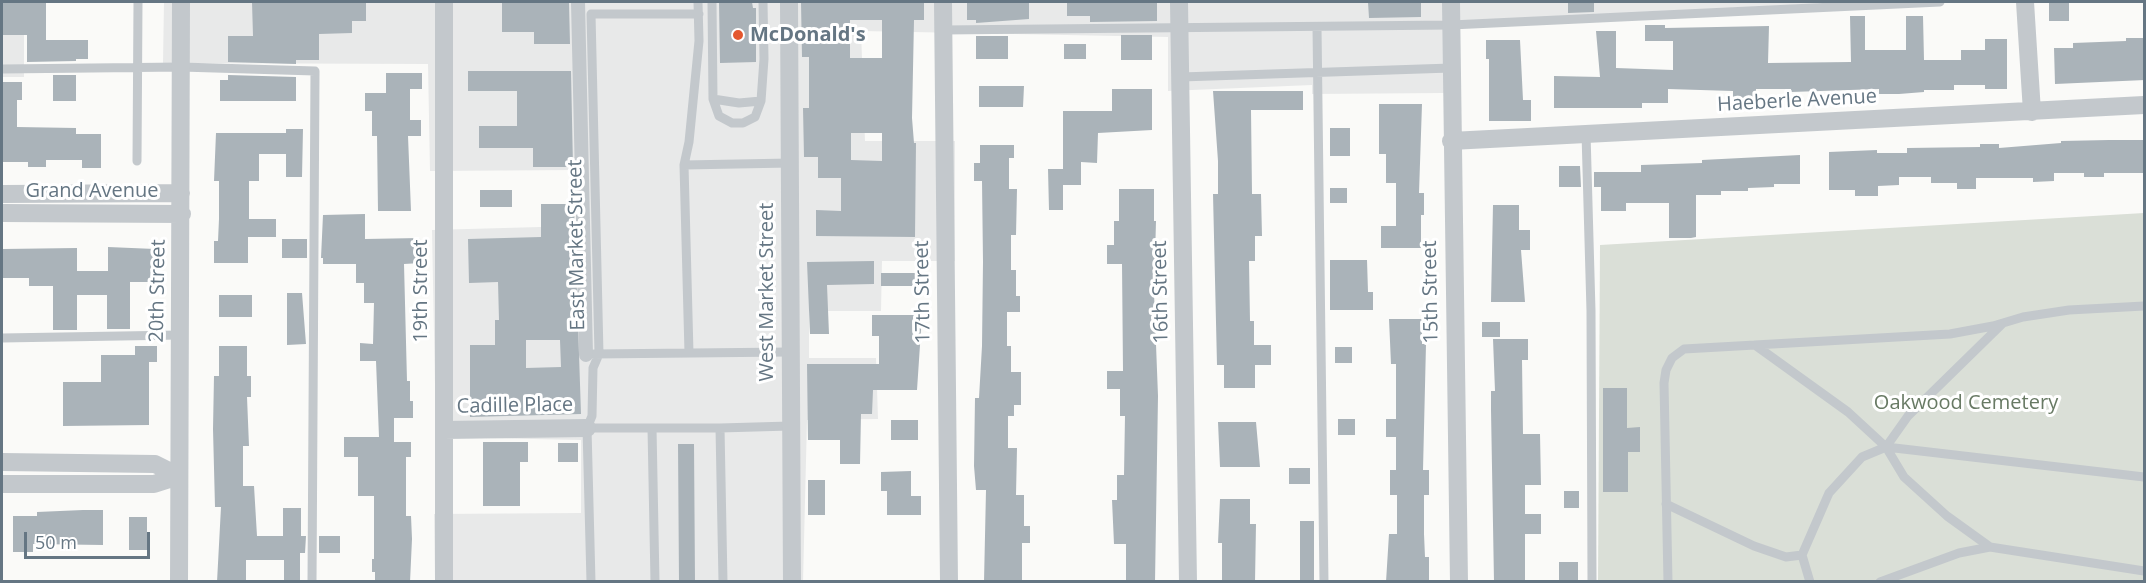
<!DOCTYPE html>
<style>
body{margin:0}
#map{position:relative;width:2146px;height:583px;overflow:hidden;background:#fafaf8;font-family:"Open Sans",sans-serif}
canvas{display:block}
.frame{position:absolute;inset:0;border:3px solid #657683;pointer-events:none}
.scale{position:absolute;left:24px;top:532px;width:126px;height:27px;box-sizing:border-box;border:3px solid #657683;border-top:0;padding-left:8px;font-size:18px;line-height:21px;white-space:nowrap;color:#657683;-webkit-text-stroke:4px #fff;paint-order:stroke}
</style>
<div id="map">
<canvas width="2146" height="583"></canvas>
<div class="frame"></div>
<div class="scale">50 m</div>
</div>
<script>
const c = document.querySelector('canvas').getContext('2d');
c.lineJoin = 'round';
function fillPath(path, color) {
  c.fillStyle = color;
  c.fill(path, 'evenodd');
}
function poly(rows) {
  const path = new Path2D();
  for (const r of rows) {
    path.moveTo(r[0], r[1]);
    for (let i = 2; i < r.length; i += 2) path.lineTo(r[i], r[i + 1]);
  }
  return path;
}
function trace(path, color, width, dash) {
  c.strokeStyle = color;
  c.lineWidth = width;
  c.lineCap = dash ? 'butt' : 'round';
  c.setLineDash(dash || []);
  c.stroke(path);
}
function drawText(font, color, halo, rows, align = 'center') {
  c.font = font + ' "Open Sans",sans-serif';
  c.lineWidth = 6;
  c.setLineDash([]);
  c.textBaseline = 'middle';
  c.strokeStyle = halo;
  c.fillStyle = color;
  for (const [text, x, y, turn = 0] of rows) {
    c.save();
    c.translate(x, y);
    c.rotate((+turn || 0) * Math.PI / 180);
    c.textAlign = isNaN(turn) ? turn : align;
    if (halo) c.strokeText(text, 0, 0);
    c.fillText(text, 0, 0);
    c.restore();
  }
}
fillPath(poly([
 [2,2,24,2,24,77,2,77],
 [164,2,1853,2,1444,22,1444,93,1312,94,1312,85,1168,91,1168,37,861,31,865,141,955,141,955,261,882,261,881,311,809,311,809,358,876,358,878,419,807,420,803,582,435,581,434,514,581,513,581,440,436,437,432,230,576,226,576,170,430,171,428,64,163,63]
]), '#e8e9e9');
fillPath(poly([
 [2144,213,2144,581,1598,582,1600,245]
]), '#dadfd7');
fillPath(poly([
 [2,2,46,2,46,40,88,40,88,59,76,59,76,61,27,62,27,35,2,35],
 [252,2,366,2,366,21,352,21,352,33,319,34,319,60,296,60,296,64,228,62,228,36,253,36],
 [502,2,569,2,570,44,534,44,534,32,502,32],
 [719,2,752,2,753,8,756,8,756,62,720,63],
 [801,2,924,2,924,20,914,20,912,118,914,143,916,143,915,237,816,236,816,210,841,211,841,178,818,178,818,157,804,157,803,108,809,108,809,57,802,57],
 [850,20,882,20,882,58,850,58],
 [851,133,882,133,882,161,851,160],
 [967,2,1029,2,1029,19,976,23,976,20,967,20],
 [1067,2,1157,2,1157,21,1090,22,1090,16,1067,16],
 [1368,2,1421,2,1421,17,1369,18],
 [1568,2,1594,2,1594,12,1568,13],
 [2049,2,2069,2,2069,21,2049,21],
 [1850,16,1865,16,1865,50,1906,50,1906,16,1923,16,1924,60,1961,60,1961,50,1985,50,1985,39,2007,39,2007,89,1985,89,1985,85,1954,85,1954,90,1924,90,1924,92,1899,94,1879,94,1879,89,1791,92,1791,89,1756,89,1756,98,1733,98,1733,91,1668,89,1668,103,1642,103,1642,108,1554,108,1554,76,1600,77,1596,31,1616,31,1616,68,1673,70,1673,41,1645,41,1645,25,1665,25,1665,28,1769,26,1768,63,1851,62],
 [1121,35,1152,35,1152,60,1121,60],
 [976,36,1008,36,1008,59,976,59],
 [2126,38,2145,38,2145,80,2055,84,2054,48,2073,48,2073,43,2126,41],
 [1486,40,1520,40,1523,100,1531,100,1531,121,1489,121,1489,59,1486,59],
 [1064,44,1086,44,1086,59,1064,59],
 [468,71,571,71,573,167,533,167,533,148,479,148,479,126,517,126,517,91,468,91],
 [386,73,422,73,422,89,410,89,410,120,421,120,421,136,408,136,411,211,378,211,377,136,372,136,372,111,365,111,365,93,386,93],
 [53,75,76,75,76,101,53,101],
 [228,75,296,77,296,101,220,101,220,80,228,80],
 [2,82,22,82,22,100,17,100,17,127,76,128,76,134,101,134,101,168,82,168,82,160,46,160,46,167,28,167,28,162,2,162],
 [979,86,1024,86,1023,107,979,107],
 [1112,89,1152,89,1152,130,1098,133,1097,163,1081,162,1081,185,1063,185,1063,210,1049,210,1048,169,1063,169,1063,111,1112,111],
 [1213,91,1303,91,1303,110,1251,110,1252,194,1261,194,1262,236,1255,236,1255,261,1249,261,1250,321,1254,321,1254,345,1271,345,1271,365,1255,365,1255,388,1224,388,1224,365,1217,365,1213,194,1218,194,1218,161],
 [1379,104,1422,104,1419,193,1424,193,1424,215,1421,215,1421,248,1381,248,1381,226,1396,226,1396,183,1386,183,1386,154,1379,154],
 [1330,128,1350,128,1350,156,1330,156],
 [286,129,303,129,302,177,286,177,286,154,259,154,259,181,249,181,249,219,276,219,276,237,248,237,248,263,214,263,214,241,218,241,219,219,219,181,214,181,216,133,286,133],
 [2109,140,2145,140,2145,173,2104,173,2104,177,2084,177,2084,173,2054,173,2054,181,2033,182,2033,178,1976,178,1976,189,1957,189,1957,183,1931,183,1931,177,1899,177,1899,185,1878,186,1878,196,1855,196,1855,190,1829,190,1829,152,1877,150,1877,153,1907,153,1907,148,1980,147,1980,144,1999,144,1999,148,2061,143,2061,141],
 [980,145,1014,145,1014,158,1009,158,1009,189,1017,189,1016,235,1011,235,1011,270,1016,270,1016,296,1020,296,1020,312,1007,312,1007,346,1011,346,1011,372,1021,372,1021,405,1014,405,1014,416,1008,416,1008,448,1017,448,1016,495,1024,495,1024,526,1030,526,1030,543,1022,543,1022,582,984,582,986,490,976,490,974,466,975,398,979,398,982,346,983,262,982,181,974,181,974,163,980,163],
 [1800,155,1800,184,1774,184,1774,187,1748,188,1748,191,1721,191,1721,195,1696,195,1696,237,1691,238,1669,238,1669,203,1626,203,1626,211,1601,211,1601,187,1594,187,1594,172,1641,172,1641,165,1702,163,1702,160],
 [1559,166,1580,166,1581,187,1559,187],
 [1330,188,1347,188,1347,203,1330,203],
 [1119,189,1154,189,1154,221,1156,221,1154,293,1158,396,1155,582,1126,582,1126,544,1114,544,1112,500,1117,500,1117,475,1124,475,1125,416,1120,416,1120,389,1107,389,1107,371,1123,371,1122,264,1107,264,1107,245,1114,245,1114,221,1119,221],
 [480,190,512,190,512,207,480,207],
 [541,204,574,204,581,414,470,417,470,345,495,345,495,320,499,320,498,282,469,283,468,239,541,237],
 [526,340,560,340,561,367,526,368],
 [1493,205,1519,205,1519,230,1530,230,1530,250,1521,250,1525,302,1491,302],
 [365,214,365,239,420,238,421,263,404,264,407,381,410,381,410,401,413,401,413,418,394,418,394,442,411,442,411,457,406,457,406,516,411,516,412,539,410,582,375,582,375,572,372,572,372,559,374,559,374,496,358,496,358,457,344,457,344,437,379,437,376,361,360,361,360,343,373,344,374,303,364,303,364,283,356,283,356,264,323,264,323,258,321,258,323,215],
 [282,239,307,239,307,258,282,258],
 [108,247,155,249,155,282,130,282,130,329,107,329,107,295,77,295,77,330,53,330,53,286,29,286,29,278,3,278,3,249,77,248,77,271,108,271],
 [1330,260,1367,260,1368,292,1373,292,1373,310,1330,310],
 [874,261,874,284,827,285,829,334,810,334,807,262],
 [881,273,916,273,916,286,881,286],
 [287,293,302,293,306,344,287,345],
 [219,295,252,295,252,317,219,317],
 [872,315,922,315,917,390,873,390,872,414,861,414,860,464,840,464,840,440,808,440,807,364,879,364,879,336,872,336],
 [1389,319,1422,319,1422,344,1426,344,1423,470,1429,470,1429,495,1424,495,1424,534,1425,557,1429,557,1429,582,1386,582,1389,534,1397,534,1397,495,1390,495,1390,470,1396,470,1396,437,1386,437,1386,419,1396,419,1396,364,1391,364],
 [1482,322,1500,322,1500,337,1482,337],
 [1493,339,1528,339,1528,360,1522,360,1523,434,1540,434,1541,485,1525,485,1525,514,1541,514,1541,534,1525,534,1525,582,1494,582,1491,410,1491,391,1495,391],
 [135,346,157,346,157,362,149,362,149,425,63,426,63,382,101,382,101,355,135,355],
 [219,346,247,346,247,376,251,376,251,397,247,397,249,446,243,446,243,486,254,486,257,536,283,536,283,508,301,508,301,536,306,536,305,553,300,553,300,580,284,580,284,560,246,560,246,582,217,582,221,507,215,507,213,429,214,376,219,376],
 [1335,347,1352,347,1352,363,1335,363],
 [1603,388,1627,388,1627,428,1640,427,1640,452,1628,452,1628,492,1603,492],
 [1338,419,1355,419,1355,435,1338,435],
 [891,420,918,420,918,440,891,440],
 [1218,422,1256,422,1260,467,1220,467],
 [483,442,528,442,528,462,520,462,520,506,483,506],
 [558,443,578,443,578,462,558,462],
 [678,444,694,444,695,582,679,582],
 [1289,468,1310,468,1310,484,1289,484],
 [911,471,911,496,921,496,921,515,887,515,887,491,881,491,881,472],
 [808,480,825,480,825,515,808,515],
 [1564,491,1579,491,1579,508,1564,508],
 [1220,499,1250,499,1250,524,1256,524,1255,582,1222,582,1222,543,1218,543],
 [83,510,103,510,103,545,33,544,33,552,13,552,13,516,37,516,37,512],
 [129,517,147,517,147,550,129,550],
 [1300,521,1314,521,1314,582,1300,582],
 [319,536,340,536,340,553,319,553],
 [1559,562,1578,562,1578,581,1559,581]
]), '#aab3b9');
trace(poly([
 [712,2,713,99,719,116,732,123,743,123,755,117,761,101,764,59,763,2],
 [1317,27,1324,582],
 [943,30,1451,25,1940,2],
 [2,69,181,67,315,71,312,582],
 [1181,77,1451,68],
 [713,99,739,103,761,101],
 [1586,133,1591,311,1592,582],
 [137,161,138,2],
 [684,165,790,163],
 [2,338,180,335],
 [1755,345,1848,412,1886,447,1904,477,1947,516,1990,547,2144,571],
 [689,353,684,165,689,142,699,41,698,2],
 [594,354,789,352],
 [587,428,652,428,655,582],
 [652,428,720,428],
 [1886,447,1908,416,2002,324],
 [1666,504,1754,546,1786,557,1802,555],
 [591,582,587,428,592,416,593,368,599,354,591,14,699,14],
 [723,582,720,428,790,426],
 [1668,582,1664,383,1666,370,1672,358,1684,349,1950,334,1993,326,2023,317,2069,310,2144,306],
 [1810,582,1802,555,1829,493,1862,457,1886,447,2144,477],
 [1880,582,1959,553,1990,547]
]), '#c3c8cc', 9);
trace(poly([
 [578,2,586,355]
]), '#c3c8cc', 14);
trace(poly([
 [444,2,444,582],
 [789,2,792,582],
 [943,2,949,582],
 [1179,2,1188,582],
 [1451,2,1459,582],
 [2025,2,2032,112],
 [1451,141,2144,105],
 [2,194,181,193],
 [2,213,182,214],
 [444,430,587,428],
 [2,462,155,464,179,476],
 [2,484,154,484,179,476],
 [179,582,181,2]
]), '#c3c8cc', 18);
for (const [x, y, r, color] of [
 [738,35,6,"#e4572e"]
]) {
  const dot = new Path2D();
  dot.arc(x, y, r, 0, 2 * Math.PI);
  c.fillStyle = color;
  c.fill(dot);
  trace(dot, '#fff', 2);
}
drawText('bold 20px', '#657683', '#fff', [
 ["McDonald's",750,35]
], 'left');
drawText('20px', '#657683', '#fff', [
 ["Haeberle Avenue",1797,101,-3],
 ["Grand Avenue",92,191],
 ["East Market Street",577,245,-91],
 ["20th Street",158,291,-89],
 ["19th Street",421,291,-90],
 ["West Market Street",767,292,-90],
 ["17th Street",923,292,-91],
 ["16th Street",1161,292,-91],
 ["15th Street",1431,292,-91],
 ["Cadille Place",515,406,-1]
]);
drawText('20px', '#687a64', '#fff', [
 ["Oakwood Cemetery",1966,403]
]);
</script>
